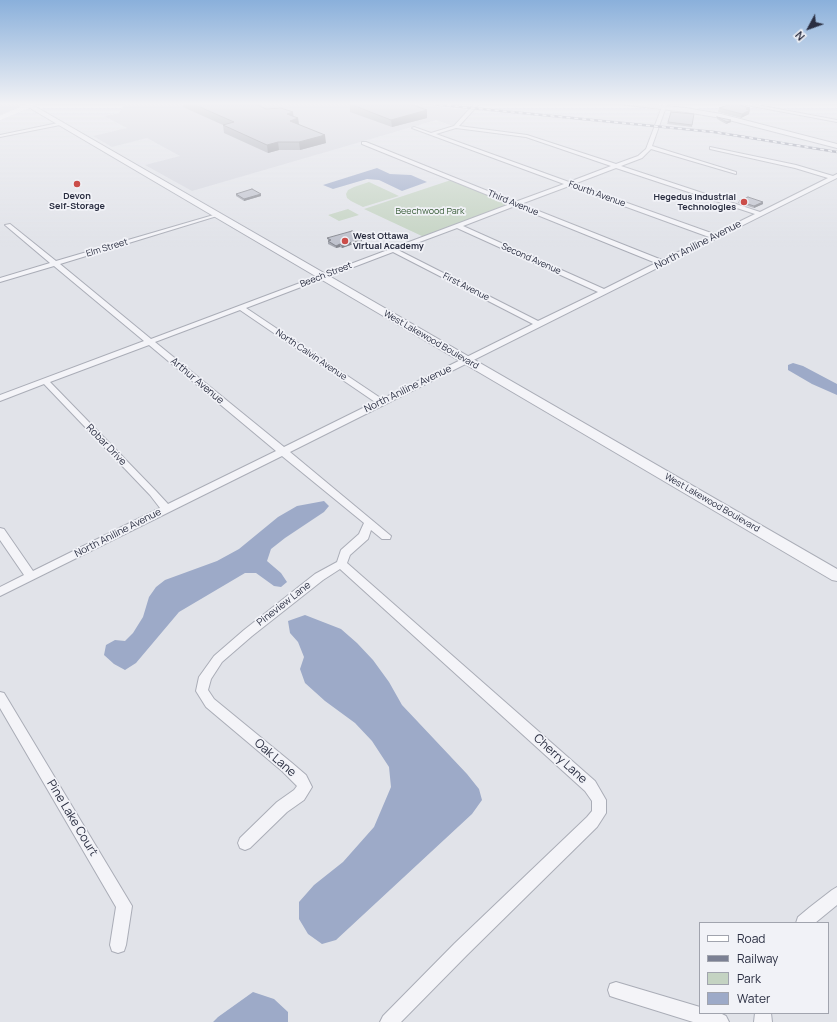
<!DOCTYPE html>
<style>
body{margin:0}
#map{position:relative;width:837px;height:1022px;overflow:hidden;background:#e1e3e9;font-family:Manrope,sans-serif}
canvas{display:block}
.legend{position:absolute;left:699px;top:922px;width:130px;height:92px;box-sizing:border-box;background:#f1f2f7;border:1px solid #a1a4ae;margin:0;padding:5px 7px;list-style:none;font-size:12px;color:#2a2e41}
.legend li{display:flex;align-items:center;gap:8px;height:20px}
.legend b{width:20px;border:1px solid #a1a4ae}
.north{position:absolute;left:789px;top:8px;width:40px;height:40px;-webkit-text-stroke:3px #f1f2f7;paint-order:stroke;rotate:229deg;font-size:11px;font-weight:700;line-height:16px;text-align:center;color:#2a2e41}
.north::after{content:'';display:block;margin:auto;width:14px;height:18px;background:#2a2e41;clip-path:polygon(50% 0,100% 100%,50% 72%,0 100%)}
</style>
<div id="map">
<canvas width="837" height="1022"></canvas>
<ul class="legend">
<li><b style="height:5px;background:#fff"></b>Road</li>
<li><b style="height:5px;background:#7b8093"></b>Railway</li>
<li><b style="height:11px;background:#c4d3c2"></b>Park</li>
<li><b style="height:11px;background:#9daac8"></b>Water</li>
</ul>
<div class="north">N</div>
</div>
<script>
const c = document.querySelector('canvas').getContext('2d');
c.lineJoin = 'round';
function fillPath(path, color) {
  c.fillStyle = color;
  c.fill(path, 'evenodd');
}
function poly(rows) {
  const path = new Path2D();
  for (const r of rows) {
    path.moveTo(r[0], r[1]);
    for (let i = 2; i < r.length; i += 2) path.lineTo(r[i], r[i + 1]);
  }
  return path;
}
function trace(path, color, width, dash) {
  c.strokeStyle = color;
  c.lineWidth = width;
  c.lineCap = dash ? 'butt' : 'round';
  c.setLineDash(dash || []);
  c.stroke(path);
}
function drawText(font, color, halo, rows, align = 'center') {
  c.font = font + ' Manrope,sans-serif';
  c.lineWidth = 3.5;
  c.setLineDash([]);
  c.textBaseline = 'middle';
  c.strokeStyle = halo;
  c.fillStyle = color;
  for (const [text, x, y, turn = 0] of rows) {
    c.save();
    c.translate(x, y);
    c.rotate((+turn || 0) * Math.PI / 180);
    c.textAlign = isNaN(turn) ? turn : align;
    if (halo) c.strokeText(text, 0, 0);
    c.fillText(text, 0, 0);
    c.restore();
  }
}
fillPath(poly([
 [0,104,18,104,21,107,0,115],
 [124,104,411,104,468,110,453,126,436,120,192,191,145,165,180,156,147,138,112,147,93,136,127,128,104,116,119,113]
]), '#d3d5de');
fillPath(poly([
 [451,180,506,202,509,204,424,237,364,209],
 [369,182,399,196,363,207,351,201,347,198,346,194,348,190,354,187],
 [348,209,359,215,339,221,328,215]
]), '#c4d3c2');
fillPath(poly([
 [377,168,390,174,411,175,427,182,402,191,379,180,367,179,333,189,323,185],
 [793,363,803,366,837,384,837,395,812,384,788,370,788,365],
 [324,501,329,506,324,512,285,538,271,549,267,561,281,573,287,582,281,587,274,586,256,573,245,573,179,612,136,663,125,670,114,664,104,655,106,645,115,640,125,641,133,633,143,617,149,597,156,587,165,580,217,561,239,549,278,517,297,506],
 [305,615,341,629,357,643,373,660,389,682,402,705,467,774,479,789,482,800,472,814,336,940,322,944,308,934,299,919,299,902,314,885,343,862,374,827,391,787,389,767,372,741,355,723,325,701,305,683,300,669,304,657,298,642,290,633,288,621],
 [253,992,274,999,288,1012,288,1022,213,1022,218,1017]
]), '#9daac8');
const minor = poly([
 [474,104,479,104,459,126,527,135,616,164,638,156,646,149,663,104,667,104,652,146,736,172,736,174,651,149,642,158,621,166,760,212,828,178,795,168,710,149,710,147,796,165,833,176,837,174,837,178,290,452,391,536,390,539,382,539,371,530,368,539,350,555,347,563,595,781,606,800,606,813,597,827,467,955,401,1022,380,1022,383,1016,455,943,587,817,592,811,592,801,585,791,340,569,323,580,252,636,222,662,211,679,208,690,214,699,292,763,306,775,312,787,304,800,287,812,250,848,245,850,240,848,238,843,240,838,277,802,294,790,297,786,282,771,206,707,196,691,199,677,214,656,244,630,315,574,337,562,341,550,359,534,364,523,282,456,0,596,0,587,24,575,0,540,0,528,4,529,33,571,160,508,150,495,44,384,0,401,0,395,144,341,54,266,0,282,0,278,50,263,5,225,10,224,56,261,217,214,217,216,60,264,151,339,510,204,362,144,362,142,366,142,515,202,564,184,412,128,414,127,431,133,454,126,474,104],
 [456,128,526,137,611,166,569,182,436,134,456,128],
 [616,168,755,214,714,234,574,184,616,168],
 [569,186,709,237,662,260,521,204,569,186],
 [515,206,656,263,604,289,463,226,515,206],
 [457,228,598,292,538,321,398,250,457,228],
 [393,252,533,324,382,399,246,308,393,252],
 [240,310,375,402,284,447,155,342,240,310],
 [149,345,276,451,168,504,156,491,50,382,149,345],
 [741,104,752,104,837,120,837,122,741,104],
 [58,123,60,125,0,137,0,135,58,123],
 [0,692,4,693,129,901,132,906,126,945,124,951,118,953,112,951,110,945,116,907,0,708,0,692],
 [837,887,837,905,815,923,796,923,798,917,810,907,832,890,837,887],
 [616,982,700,1007,700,1013,720,1013,726,1016,729,1022,693,1022,616,998,610,996,608,990,610,984,616,982],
 [755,1013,771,1013,772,1022,754,1022,755,1013]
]);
const tertiary = poly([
 [23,104,31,104,837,569,837,581,832,580,23,104],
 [620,104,644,104,686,108,721,114,837,144,837,148,721,118,686,112,620,104]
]);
trace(minor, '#aaadb7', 2);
trace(tertiary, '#aaadb7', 2);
fillPath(minor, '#f4f4f8');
fillPath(tertiary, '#f4f4f8');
fillPath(poly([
 [28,104,38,104,0,120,0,116,28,104]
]), '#fff');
const rail = poly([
 [431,104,714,132,837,152]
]);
trace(rail, '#7b8093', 2.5);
trace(rail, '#f1f2f7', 1.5, [4]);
fillPath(poly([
 [183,104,256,104,266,109,298,118,299,124,326,143,300,150,279,150,268,153,224,133,223,125,183,107],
 [350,104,427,110,427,118,392,127,350,112],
 [719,108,749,110,749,114,741,118,718,112],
 [671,112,694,114,692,127,667,124],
 [717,117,731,122,726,124,717,119],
 [236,194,261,194,261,196,244,201,236,196],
 [739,201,763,202,763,204,754,208,738,203],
 [327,238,364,239,362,239,362,241,342,248,340,247,336,248,328,244,328,241,329,241,328,240]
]), '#a3a6af');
fillPath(poly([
 [750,108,749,111,750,110,749,114,741,118,742,114,746,109],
 [427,110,427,118,392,127,391,120],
 [293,112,294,120,298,118,299,126,290,121,287,114],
 [731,120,731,122,726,124,727,122],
 [325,135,326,143,300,150,299,142],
 [278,142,279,150,268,153,267,145],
 [261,194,261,196,244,201,244,199],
 [763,202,763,204,754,208,754,206],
 [364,236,364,239,362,239,362,241,342,248,342,246],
 [340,244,340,247,336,248,336,246]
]), '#85878f');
const building = poly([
 [193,104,256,104,266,109,281,108,293,112,287,114,298,118,290,121,325,135,299,142,278,142,267,145,223,125,234,122,193,104],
 [350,104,410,104,427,110,391,120,350,104],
 [731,104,737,104,750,108,746,109,750,110,742,114,719,108,731,104],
 [671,112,694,114,692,125,668,122,671,112],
 [717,117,721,118,731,120,727,122,717,117],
 [252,189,261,194,244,199,236,194,252,189],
 [748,197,763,202,754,206,739,201,748,197],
 [352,231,364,236,360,238,362,238,342,246,340,244,336,246,328,241,331,240,327,238,352,231]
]);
fillPath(building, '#bec1cc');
trace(building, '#85878f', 1);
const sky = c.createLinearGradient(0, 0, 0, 247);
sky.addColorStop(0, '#8ab0db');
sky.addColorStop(0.42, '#f2f2f5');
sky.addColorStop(1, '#f2f2f500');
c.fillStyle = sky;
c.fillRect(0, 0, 837, 247);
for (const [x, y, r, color] of [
 [77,184,4,"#cb4d49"],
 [744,202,4,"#cb4d49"],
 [345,241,4,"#cb4d49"]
]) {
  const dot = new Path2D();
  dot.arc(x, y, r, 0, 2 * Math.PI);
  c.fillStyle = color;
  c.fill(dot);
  trace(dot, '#f1f2f7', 1.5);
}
drawText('9px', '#2a2e41', '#f1f2f7', [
 ["Fourth Avenue",597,194,20],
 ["Third Avenue",513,203,22],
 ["Elm Street",107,248,-17],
 ["Second Avenue",531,259,24],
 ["Beech Street",326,275,-21],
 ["First Avenue",466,287,27],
 ["West Lakewood Boulevard",431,340,30],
 ["North Calvin Avenue",311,355,34],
 ["West Lakewood Boulevard",712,503,30]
]);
drawText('bold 9px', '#2a2e41', '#f1f2f7', [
 ["Devon",77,196],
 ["Self-Storage",77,206],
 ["Hegedus Industrial",736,197,"right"],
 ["Technologies",736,207,"right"],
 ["West Ottawa",353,236,"left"],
 ["Virtual Academy",353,246,"left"]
]);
drawText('9px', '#385c37', '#f1f2f7', [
 ["Beechwood Park",430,211]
]);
drawText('10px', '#2a2e41', '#f1f2f7', [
 ["North Aniline Avenue",698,245,-27],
 ["Arthur Avenue",197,381,40],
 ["North Aniline Avenue",408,389,-26],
 ["Robar Drive",106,445,46],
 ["North Aniline Avenue",118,533,-27],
 ["Pineview Lane",284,604,-38]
]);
drawText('12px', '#2a2e41', '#f1f2f7', [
 ["Oak Lane",275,758,41],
 ["Cherry Lane",560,759,42],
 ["Pine Lake Court",72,818,59]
]);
</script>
